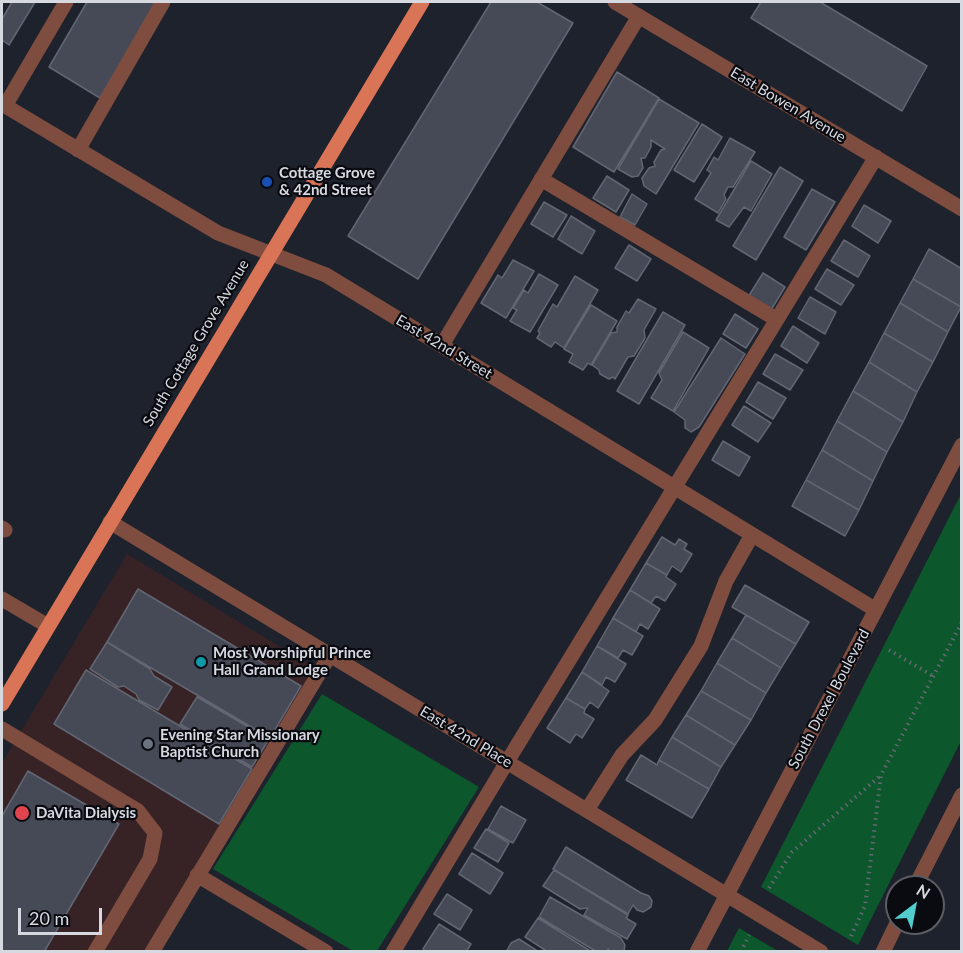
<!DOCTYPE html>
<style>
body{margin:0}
#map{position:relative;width:963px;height:953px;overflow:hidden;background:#1e222c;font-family:Lato,sans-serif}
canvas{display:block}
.frame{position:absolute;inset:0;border:3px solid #d6d9e0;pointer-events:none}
.north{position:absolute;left:885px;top:875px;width:60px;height:60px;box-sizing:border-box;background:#0a0b10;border:2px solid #5c5d63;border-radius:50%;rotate:32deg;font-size:16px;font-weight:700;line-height:24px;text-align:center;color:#d6d9e0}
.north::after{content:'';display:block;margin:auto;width:21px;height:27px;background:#52cdce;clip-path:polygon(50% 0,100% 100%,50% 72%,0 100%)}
.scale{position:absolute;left:18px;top:908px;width:84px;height:27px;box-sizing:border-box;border:3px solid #d6d9e0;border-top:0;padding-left:8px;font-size:18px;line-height:21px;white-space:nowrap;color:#d6d9e0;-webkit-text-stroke:4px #0a0b10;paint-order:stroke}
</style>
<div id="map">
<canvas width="963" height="953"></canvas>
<div class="frame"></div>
<div class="north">N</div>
<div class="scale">20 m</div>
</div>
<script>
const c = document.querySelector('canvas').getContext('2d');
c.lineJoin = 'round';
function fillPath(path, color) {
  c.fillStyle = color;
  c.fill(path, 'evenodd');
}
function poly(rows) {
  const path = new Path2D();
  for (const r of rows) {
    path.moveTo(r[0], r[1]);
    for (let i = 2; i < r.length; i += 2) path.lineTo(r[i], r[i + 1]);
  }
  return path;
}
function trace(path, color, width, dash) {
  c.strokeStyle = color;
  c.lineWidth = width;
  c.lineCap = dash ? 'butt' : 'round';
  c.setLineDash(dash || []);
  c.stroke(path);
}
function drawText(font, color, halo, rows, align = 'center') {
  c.font = font + ' Lato,sans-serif';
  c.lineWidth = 4.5;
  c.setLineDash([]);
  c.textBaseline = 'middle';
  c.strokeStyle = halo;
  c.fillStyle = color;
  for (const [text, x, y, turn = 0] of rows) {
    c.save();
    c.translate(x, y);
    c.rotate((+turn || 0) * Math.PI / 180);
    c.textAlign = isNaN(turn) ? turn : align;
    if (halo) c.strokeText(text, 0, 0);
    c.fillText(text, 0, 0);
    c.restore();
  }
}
fillPath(poly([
 [127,554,320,671,152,951,2,951,2,763]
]), '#372326');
fillPath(poly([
 [961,494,961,741,858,945,761,887],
 [322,694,479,787,377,951,353,951,213,869],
 [739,928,778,951,727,951]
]), '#0c572c');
const building = poly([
 [12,2,35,2,9,45,2,40,2,19,12,2],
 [87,2,151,2,156,4,100,98,49,67,87,2],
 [491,2,537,2,573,23,418,279,348,236,491,2],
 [761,2,820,2,927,66,902,111,751,18,761,2],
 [617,72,659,98,614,172,573,147,617,72],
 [659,99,699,123,656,194,644,186,642,178,649,168,655,166,654,162,661,150,665,149,651,140,651,147,645,158,641,158,643,168,638,176,632,177,618,169,659,99],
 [702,124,722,137,694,182,674,170,702,124],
 [730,138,755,152,733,187,728,187,724,195,726,199,718,213,695,199,711,173,707,170,714,157,718,160,730,138],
 [751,161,772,174,751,211,744,207,729,227,716,220,751,161],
 [780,167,803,181,756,260,733,246,780,167],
 [607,176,629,190,616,212,593,198,607,176],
 [812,189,835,202,806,250,784,237,812,189],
 [632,194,647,204,635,225,620,217,632,194],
 [544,202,567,215,553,237,531,224,544,202],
 [864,205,891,221,878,243,852,226,864,205],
 [571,216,595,231,582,254,558,239,571,216],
 [844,240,870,256,858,277,831,261,844,240],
 [629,245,651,259,637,281,615,268,629,245],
 [929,249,962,269,961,307,913,279,929,249],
 [513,260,534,271,506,318,481,303,498,275,502,278,513,260],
 [827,269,854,285,841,305,815,289,827,269],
 [763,273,785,287,771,310,748,297,763,273],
 [539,274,558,285,530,332,510,321,517,310,513,308,524,290,528,293,539,274],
 [575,276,598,290,564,348,555,342,551,347,537,338,540,333,538,331,553,304,557,307,575,276],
 [913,279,961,307,948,332,900,303,913,279],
 [810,297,836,312,825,334,798,318,810,297],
 [638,299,656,309,644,330,645,338,634,356,628,357,615,379,613,377,609,379,600,374,599,370,592,365,611,333,617,332,617,327,626,311,629,313,638,299],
 [900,303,948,332,933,362,884,333,900,303],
 [591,305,617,321,591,365,588,363,583,370,569,362,573,354,564,349,591,305],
 [663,312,685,325,639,404,617,391,663,312],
 [735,314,758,329,746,348,723,334,735,314],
 [793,326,819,343,807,363,781,346,793,326],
 [683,332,709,348,673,411,651,398,662,380,659,373,683,332],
 [884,333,933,362,917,392,869,362,884,333],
 [721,338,745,354,699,427,691,432,685,428,685,420,674,412,721,338],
 [775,354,803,370,790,390,763,374,775,354],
 [869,362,917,392,903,422,853,391,869,362],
 [758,382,786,398,773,419,746,402,758,382],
 [853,391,903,422,887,452,837,421,853,391],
 [744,406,771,423,758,442,732,425,744,406],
 [837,421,887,452,873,481,822,450,837,421],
 [723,441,750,457,739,476,712,460,723,441],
 [822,450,873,481,859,510,806,480,822,450],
 [806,480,859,510,845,536,792,506,806,480],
 [662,537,675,545,679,539,687,544,684,549,692,554,681,572,672,566,667,575,646,563,662,537],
 [646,563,667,575,666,577,676,584,665,601,656,596,651,603,630,590,646,563],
 [745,585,809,622,796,644,732,607,745,585],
 [138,589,301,686,270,738,107,642,138,589],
 [630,590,660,609,648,629,640,624,636,632,613,618,630,590],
 [746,615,796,644,781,668,732,638,746,615],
 [613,618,643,636,632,655,623,650,618,658,597,646,613,618],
 [732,638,781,668,766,693,717,663,732,638],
 [107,642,150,669,154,676,172,687,158,710,139,700,136,694,124,686,118,687,90,669,107,642],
 [597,646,626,664,615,682,606,677,602,685,582,672,597,646],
 [717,663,766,693,751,720,701,691,717,663],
 [86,670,252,769,219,824,54,724,86,670],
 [582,672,609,691,598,708,590,702,585,709,566,698,582,672],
 [701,691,751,720,735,745,686,715,701,691],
 [197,697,269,739,252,767,180,724,197,697],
 [566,698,585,709,584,713,594,719,582,738,576,734,570,743,547,728,566,698],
 [686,715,735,745,721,767,672,737,686,715],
 [672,737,721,767,709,789,659,760,672,737],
 [641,755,657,765,659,760,709,789,692,818,626,780,641,755],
 [28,771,119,824,44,952,2,952,2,816,28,771],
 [501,806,526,820,513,843,488,829,501,806],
 [486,829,509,843,498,862,474,848,486,829],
 [566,847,641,893,649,896,652,901,651,907,643,912,637,910,633,905,628,914,553,869,566,847],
 [472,853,503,873,490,894,459,874,472,853],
 [554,870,628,915,626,918,636,924,627,939,584,915,588,908,580,909,543,886,554,870],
 [447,894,472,910,460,930,434,914,447,894],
 [550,897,621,938,625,945,624,951,610,952,608,949,607,952,597,952,539,917,550,897],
 [538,918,592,952,548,952,525,937,538,918],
 [439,924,471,944,466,952,427,952,423,949,439,924],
 [519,939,539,952,508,952,507,950,511,943,519,939]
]);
fillPath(building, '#464a56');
trace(building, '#616672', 1.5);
trace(poly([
 [889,650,933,676],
 [769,888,792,852,880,776],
 [851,936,865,906,881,775,962,622],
 [741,952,749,935]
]), '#656972', 4, [1.5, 4.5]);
trace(poly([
 [615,2,962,209],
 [2,104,218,233,326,275,876,610],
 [5,106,66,2],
 [78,150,163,2],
 [541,179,776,319],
 [442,345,639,16],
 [110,522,821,952],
 [2,528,5,530],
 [2,599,48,626],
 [2,729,138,811,155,833,150,859,95,952],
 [587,810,622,755,655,720,701,646,726,581,752,535],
 [197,875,326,952],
 [915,887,962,795],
 [152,952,330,655],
 [393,952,507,762,876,157],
 [697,952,962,445],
 [883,952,897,923]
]), '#7e4d3f', 15);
trace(poly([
 [2,704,422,2]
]), '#da7457', 15);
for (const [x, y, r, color] of [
 [267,182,6,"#1a4fb4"],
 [201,662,6,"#0f9aa8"],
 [148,744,6,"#6b7280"],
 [22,813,8,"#e0444e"]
]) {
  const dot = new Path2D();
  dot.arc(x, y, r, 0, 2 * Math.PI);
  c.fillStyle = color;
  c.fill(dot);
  trace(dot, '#0a0b10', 2);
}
drawText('15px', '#d6d9e0', '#0a0b10', [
 ["East Bowen Avenue",788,105,31],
 ["South Cottage Grove Avenue",196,343,-59],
 ["East 42nd Street",444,347,31],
 ["South Drexel Boulevard",829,699,-62],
 ["East 42nd Place",466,737,31]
]);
drawText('bold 15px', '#d6d9e0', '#0a0b10', [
 ["Cottage Grove",279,173],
 ["& 42nd Street",279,190],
 ["Most Worshipful Prince",213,653],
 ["Hall Grand Lodge",213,670],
 ["Evening Star Missionary",160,735],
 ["Baptist Church",160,752],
 ["DaVita Dialysis",36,813]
], 'left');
</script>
